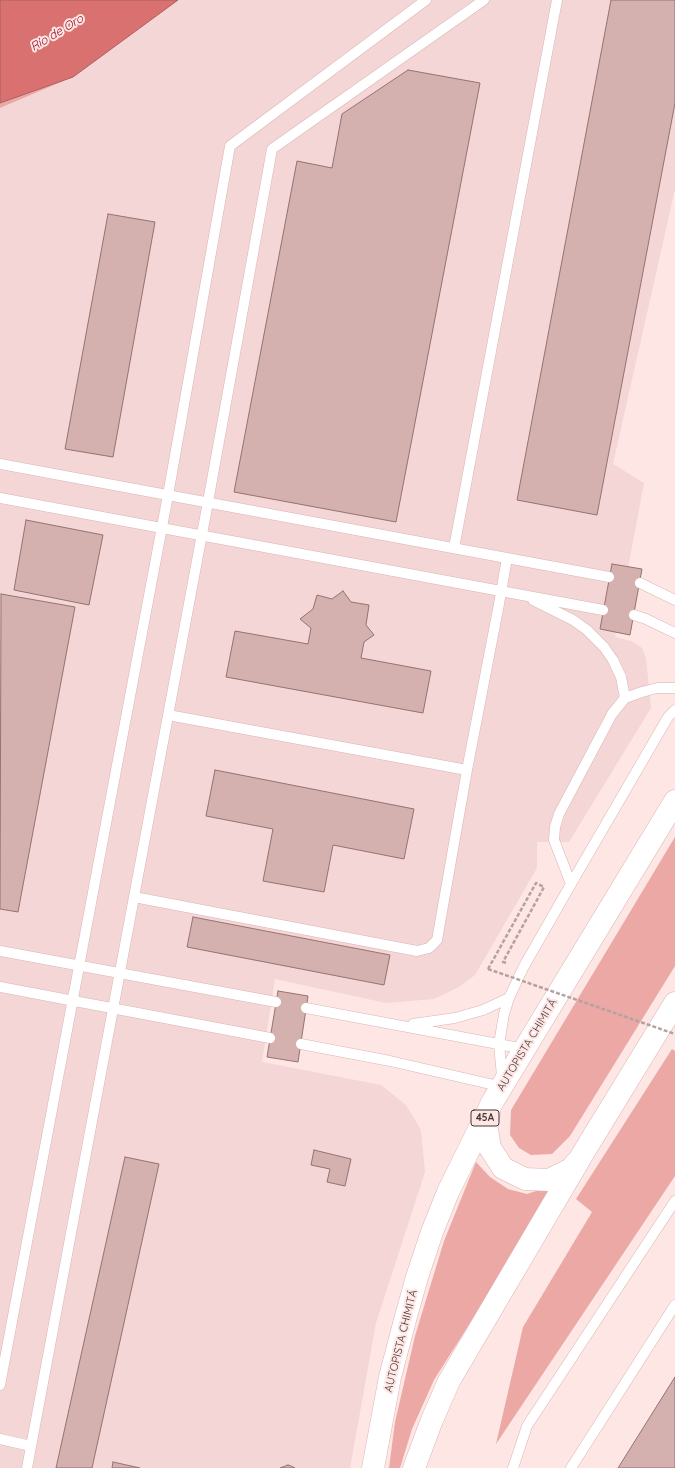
<!DOCTYPE html>
<meta charset="utf-8">
<style>
body{margin:0}
canvas{display:block;background:#fde6e4}
</style>
<canvas width="675" height="1468"></canvas>
<script>
const c = document.querySelector('canvas').getContext('2d');
c.lineJoin = 'round';
function fillPath(path, color) {
  c.fillStyle = color;
  c.fill(path, 'evenodd');
}
function poly(rows) {
  const path = new Path2D();
  for (const r of rows) {
    path.moveTo(r[0], r[1]);
    for (let i = 2; i < r.length; i += 2) path.lineTo(r[i], r[i + 1]);
  }
  return path;
}
function trace(path, color, width, dash) {
  c.strokeStyle = color;
  c.lineWidth = width;
  c.lineCap = dash ? 'butt' : 'round';
  c.setLineDash(dash || []);
  c.stroke(path);
}
function drawText(font, color, halo, rows, align = 'center') {
  c.font = font + ' Quicksand,sans-serif';
  c.lineWidth = 4;
  c.setLineDash([]);
  c.textBaseline = 'middle';
  c.strokeStyle = halo;
  c.fillStyle = color;
  for (const [text, x, y, turn = 0] of rows) {
    c.save();
    c.translate(x, y);
    c.rotate((+turn || 0) * Math.PI / 180);
    c.textAlign = isNaN(turn) ? turn : align;
    if (halo) c.strokeText(text, 0, 0);
    c.fillText(text, 0, 0);
    c.restore();
  }
}
fillPath(poly([
 [178,0,675,0,675,189,613,464,644,483,615,637,631,641,642,648,646,658,651,708,569,842,537,842,537,868,475,975,459,987,434,999,386,1003,275,979,262,1062,381,1085,406,1105,421,1130,425,1172,376,1323,350,1468,0,1468,0,108,73,77]
]), '#f3d6d5');
fillPath(poly([
 [73,77,0,108,0,103],
 [675,837,675,966,570,1136,552,1154,531,1155,519,1148,510,1135,511,1110],
 [672,1049,675,1051,675,1176,496,1444,523,1327,592,1212,576,1199],
 [476,1162,490,1177,508,1189,527,1194,551,1186,482,1304,434,1380,412,1429,400,1468,389,1468,395,1422,415,1336,444,1241]
]), '#eba8a5');
const water = poly([
 [0,0,178,0,73,77,0,103,0,0]
]);
fillPath(water, '#d87170');
trace(water, '#ac5f5e', 1);
const building = poly([
 [611,0,675,0,675,103,597,515,517,500,611,0],
 [408,70,480,83,396,522,234,492,297,161,332,168,342,114,408,70],
 [108,214,155,222,113,457,65,449,108,214],
 [26,520,103,535,89,605,14,590,26,520],
 [612,564,642,569,630,635,600,629,612,564],
 [343,591,351,602,369,605,366,625,374,635,364,642,361,658,431,671,423,713,226,677,235,631,308,644,311,628,300,619,313,609,317,595,332,599,343,591],
 [1,594,75,607,18,912,0,909,1,594],
 [215,770,414,809,404,859,333,845,324,892,263,881,273,829,206,816,215,770],
 [193,917,390,955,384,985,187,947,193,917],
 [278,991,308,996,298,1062,267,1057,278,991],
 [314,1150,351,1159,345,1186,327,1182,330,1169,311,1165,314,1150],
 [125,1157,159,1164,92,1468,56,1468,125,1157],
 [675,1377,675,1468,618,1468,675,1377],
 [113,1462,140,1468,112,1468,113,1462],
 [288,1465,291,1466,295,1468,280,1468,288,1465]
]);
fillPath(building, '#d4b0ae');
trace(building, '#957371', 1);
const lane = poly([
 [0,464,609,577],
 [0,498,603,610],
 [454,548,557,0],
 [640,583,675,600],
 [533,600,573,620,587,630,604,647,613,660,621,677,625,698,612,714,559,814,555,827,554,840,571,884],
 [634,615,646,619,675,633],
 [625,698,642,692,657,688,675,688],
 [168,715,467,770,499,604,507,558],
 [134,897,417,951,429,948,437,940,467,770],
 [0,951,276,1002],
 [0,987,270,1038],
 [306,1008,525,1049],
 [413,1024,455,1018,483,1010,509,998],
 [301,1044,390,1061,503,1087,499,1044,504,1014,509,998,523,968,571,884,668,717,675,710],
 [0,1385,168,495,230,146,426,0],
 [0,1439,31,1446],
 [27,1468,208,502,272,149,484,0],
 [513,1468,527,1426,675,1201],
 [571,1468,675,1305]
]);
const highway = poly([
 [489,1114,486,1124,490,1148,503,1168,525,1179,549,1180,571,1169,576,1163],
 [373,1468,390,1377,405,1320,417,1277,432,1232,448,1192,493,1101,675,801],
 [414,1468,432,1420,449,1381,585,1150,675,1003]
]);
trace(lane, '#dab5b3', 11);
trace(highway, '#dab5b3', 23);
trace(poly([
 [488,969,536,883,544,887,503,962,507,963]
]), '#b5a2a0', 2.5, [4, 2]);
trace(lane, '#fff', 10);
trace(highway, '#fff', 22);
trace(poly([
 [488,969,675,1034]
]), '#b5a2a0', 2.5, [4, 2]);
for (const [x, y, w] of [
 [485,1118,28]
]) {
  const box = new Path2D();
  box.roundRect(x - w / 2, y - 8, w, 16, 3);
  c.fillStyle = '#fde6e4';
  c.fill(box);
  trace(box, '#443534', 1);
}
drawText('bold 10px', '#443534', null, [
 ["45A",485,1118]
]);
drawText('11px', '#443534', '#fde6e4', [
 ["AUTOPISTA CHIMITÁ",527,1045,-59],
 ["AUTOPISTA CHIMITÁ",401,1341,-76]
]);
drawText('italic 12px', '#8c071e', '#fde6e4', [
 ["Río de Oro",57,33,-31]
]);
</script>
